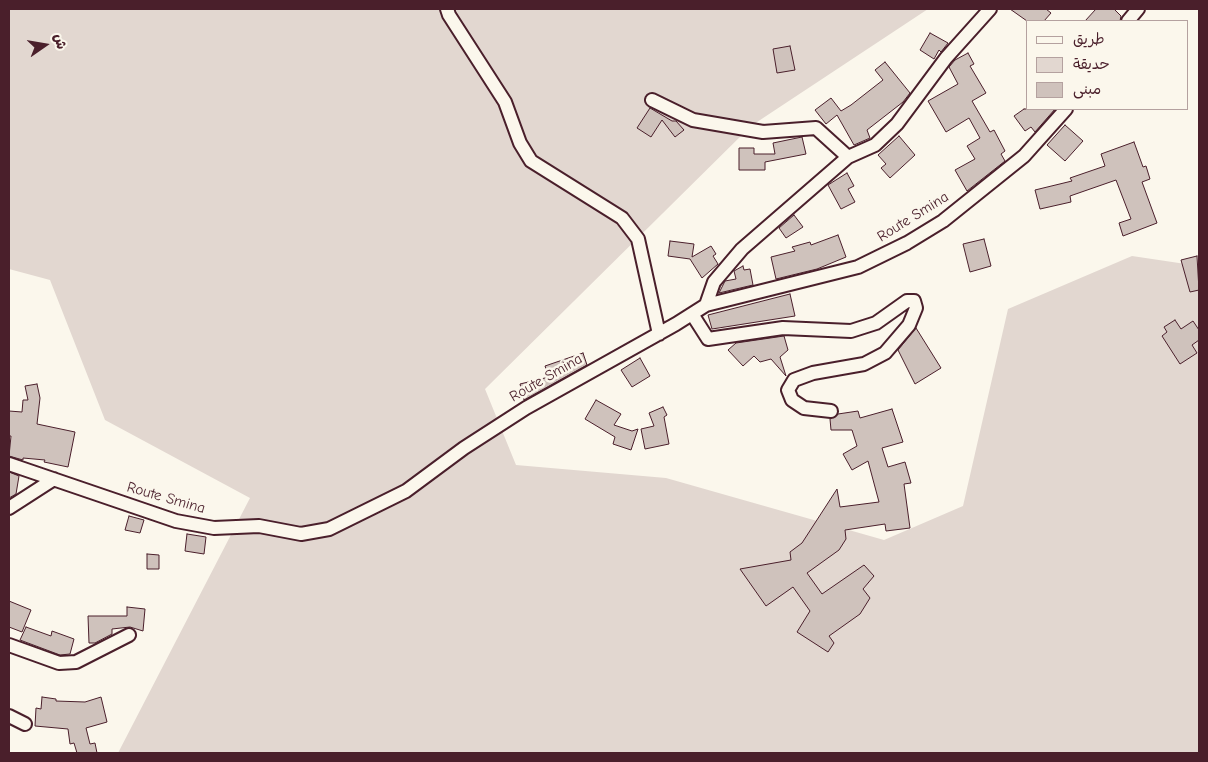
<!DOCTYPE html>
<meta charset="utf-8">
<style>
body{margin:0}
#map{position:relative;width:1208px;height:762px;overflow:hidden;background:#fbf7ec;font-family:"Comic Neue","Playpen Sans Arabic",sans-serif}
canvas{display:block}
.frame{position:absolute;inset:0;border:10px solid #4a1f2b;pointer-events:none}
.legend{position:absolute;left:1026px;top:20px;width:162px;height:90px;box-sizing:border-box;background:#fbf7ec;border:1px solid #b4a19f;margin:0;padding:6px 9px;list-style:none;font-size:15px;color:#4a1f2b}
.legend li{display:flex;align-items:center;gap:10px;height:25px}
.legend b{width:25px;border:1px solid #b4a19f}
.north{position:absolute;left:20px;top:20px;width:50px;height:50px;-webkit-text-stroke:4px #fbf7ec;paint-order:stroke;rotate:77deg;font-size:14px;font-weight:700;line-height:20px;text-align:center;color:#4a1f2b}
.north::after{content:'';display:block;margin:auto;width:18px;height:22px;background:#4a1f2b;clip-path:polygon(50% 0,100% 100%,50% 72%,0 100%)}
</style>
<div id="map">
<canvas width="1208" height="762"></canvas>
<div class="frame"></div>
<ul class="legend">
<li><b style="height:6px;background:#fbf7ec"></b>طريق</li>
<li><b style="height:14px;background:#e2d7d0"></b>حديقة</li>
<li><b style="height:14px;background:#cfc2bc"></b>مبنى</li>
</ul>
<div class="north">ش</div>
</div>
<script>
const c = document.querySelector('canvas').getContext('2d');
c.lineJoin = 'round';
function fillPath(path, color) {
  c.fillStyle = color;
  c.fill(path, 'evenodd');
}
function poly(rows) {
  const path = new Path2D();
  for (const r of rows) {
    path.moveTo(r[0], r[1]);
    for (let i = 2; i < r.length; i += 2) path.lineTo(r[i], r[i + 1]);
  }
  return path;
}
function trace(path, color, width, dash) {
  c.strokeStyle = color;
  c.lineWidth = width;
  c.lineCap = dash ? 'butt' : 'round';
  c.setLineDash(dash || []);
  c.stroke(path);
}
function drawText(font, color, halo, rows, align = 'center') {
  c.font = font + ' "Comic Neue",sans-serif';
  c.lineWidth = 5;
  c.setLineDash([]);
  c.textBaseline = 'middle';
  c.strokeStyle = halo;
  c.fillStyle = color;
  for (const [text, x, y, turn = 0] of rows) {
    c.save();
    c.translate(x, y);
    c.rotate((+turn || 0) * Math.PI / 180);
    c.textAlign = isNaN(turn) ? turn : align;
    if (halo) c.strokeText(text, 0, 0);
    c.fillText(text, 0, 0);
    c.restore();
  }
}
fillPath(poly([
 [9,9,928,9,751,126,485,389,516,465,666,478,884,540,963,506,1008,309,1132,256,1199,266,1199,753,118,753,250,498,105,420,50,280,9,269]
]), '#e2d7d0');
const building = poly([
 [1010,9,1046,9,1051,13,1044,21,1027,21,1010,9],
 [1096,9,1114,9,1121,16,1120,21,1085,21,1096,9],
 [930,33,948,43,941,52,939,50,934,59,920,50,930,33],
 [790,46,795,70,777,73,773,49,790,46],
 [968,53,974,64,970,66,986,93,972,101,990,132,994,130,1005,151,1001,154,1005,161,967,191,955,170,975,159,967,146,980,138,969,118,946,132,928,101,958,84,949,67,955,60,968,53],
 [885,62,910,93,903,102,867,130,870,138,854,145,837,115,826,124,815,110,831,98,841,111,851,105,883,80,875,70,885,62],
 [650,108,672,121,676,121,684,130,675,137,662,120,651,137,637,128,650,108],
 [1024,109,1055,109,1035,132,1031,127,1025,131,1014,116,1024,109],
 [1065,125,1083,141,1065,161,1047,145,1065,125],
 [899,136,915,155,890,178,881,168,886,164,878,155,899,136],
 [802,137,806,154,765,162,765,170,739,170,739,148,754,148,754,154,775,154,773,143,802,137],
 [1134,142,1143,167,1146,166,1150,179,1142,182,1157,223,1123,236,1119,223,1131,219,1116,180,1070,196,1071,202,1040,209,1035,190,1072,181,1070,178,1105,166,1101,154,1134,142],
 [847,173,854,186,848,189,855,202,841,209,828,185,847,173],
 [794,215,803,227,786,238,779,228,794,215],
 [838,235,846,257,817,269,776,279,771,257,795,251,792,247,810,242,811,245,838,235],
 [984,239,991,266,970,272,963,244,984,239],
 [670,241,694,244,692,257,711,246,716,254,713,256,718,264,702,278,690,259,668,256,670,241],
 [1197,256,1199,290,1190,292,1181,260,1197,256],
 [743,266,744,270,750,269,753,285,719,293,725,281,736,279,734,271,743,266],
 [790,294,795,316,712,329,708,315,790,294],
 [1175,320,1181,329,1193,321,1199,330,1199,340,1192,345,1197,353,1180,364,1162,336,1167,332,1164,327,1175,320],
 [916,328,941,368,915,384,898,350,916,328],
 [784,336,788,350,780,357,786,376,771,359,760,362,754,356,743,366,728,350,736,343,784,336],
 [583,353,587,365,524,400,520,384,549,377,545,366,583,353],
 [640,358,650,376,632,387,621,370,640,358],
 [37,384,40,398,37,424,75,432,68,467,44,462,45,460,23,458,23,460,9,456,11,436,9,436,9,411,22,412,23,400,28,400,25,386,37,384],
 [596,400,621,414,614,425,632,431,638,429,631,450,613,444,615,437,585,419,596,400],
 [663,407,667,415,664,417,669,444,645,449,641,429,654,426,649,413,663,407],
 [892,409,903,442,882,448,888,467,905,462,911,483,904,484,910,528,886,531,885,524,845,530,846,539,839,550,807,573,822,594,864,565,874,576,863,589,870,598,860,614,829,636,834,643,828,652,797,632,810,611,793,587,766,606,740,569,791,560,790,552,802,543,837,489,840,507,879,502,868,461,852,470,843,454,857,446,852,430,831,430,830,419,838,414,858,411,860,418,892,409],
 [9,472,19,476,16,494,9,498,9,472],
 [129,516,144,520,140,533,125,530,129,516],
 [187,534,206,537,204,554,185,551,187,534],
 [147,554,159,555,159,569,147,569,147,554],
 [9,601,31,610,22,632,9,627,9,601],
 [127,607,145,609,143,631,130,627,112,629,112,634,95,643,89,643,88,616,127,616,127,607],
 [26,627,51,636,52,631,74,639,70,654,60,655,20,640,26,627],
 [42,697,56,699,56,701,85,702,101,697,107,722,86,728,90,744,95,743,97,753,77,753,74,743,70,744,68,729,35,726,36,708,41,709,42,697]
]);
fillPath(building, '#cfc2bc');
trace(building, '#4a1f2b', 1);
const street = poly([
 [447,9,449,15,505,102,520,143,531,161,622,218,638,239,659,334],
 [1128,21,1138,9],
 [652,100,693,120,763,132,816,128,848,157],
 [706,305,714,282,742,249,848,157,875,145,897,124,946,58,990,9],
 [692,314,708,339,783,328,851,331,876,323,907,301,914,301,916,308,909,325,885,353,864,364,813,373,794,380,788,390,792,400,804,408,831,411],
 [9,464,176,521,214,528,259,526,301,534,329,529,406,491,464,448,526,408,676,324,706,305,858,267,907,243,943,221,1024,156,1066,109],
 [9,508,54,479],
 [9,645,59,663,76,662,129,635],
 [9,716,25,724]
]);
trace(street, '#4a1f2b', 16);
trace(street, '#fbf7ec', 12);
drawText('15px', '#4a1f2b', '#fbf7ec', [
 ["Route Smina",913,217,-32],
 ["Route Smina",546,378,-30],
 ["Route Smina",166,498,16]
]);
</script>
